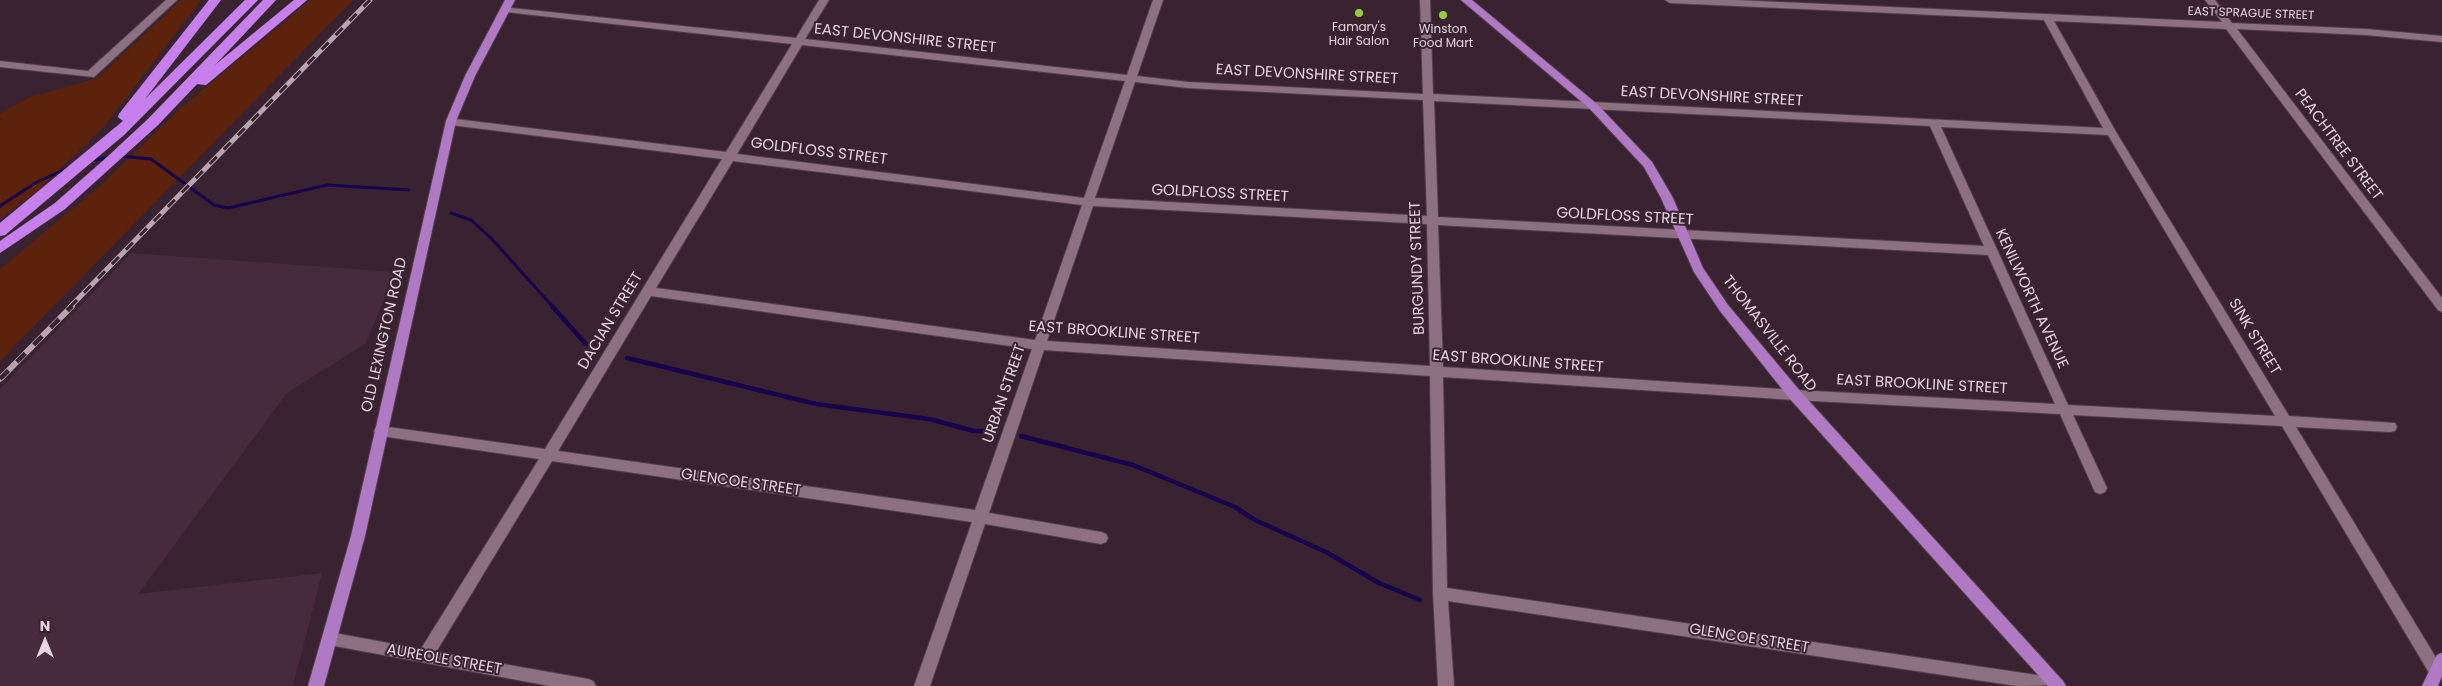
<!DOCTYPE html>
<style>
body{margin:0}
#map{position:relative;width:2442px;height:686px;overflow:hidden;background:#3a2331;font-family:Poppins,sans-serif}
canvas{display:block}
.north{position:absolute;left:20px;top:616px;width:50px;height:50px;-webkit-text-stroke:4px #3a2331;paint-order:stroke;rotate:0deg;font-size:14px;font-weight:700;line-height:20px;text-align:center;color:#e5d5de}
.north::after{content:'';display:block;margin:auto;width:18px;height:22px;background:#e5d5de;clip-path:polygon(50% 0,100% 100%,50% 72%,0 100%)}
</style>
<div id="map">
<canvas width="2442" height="686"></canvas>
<div class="north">N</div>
</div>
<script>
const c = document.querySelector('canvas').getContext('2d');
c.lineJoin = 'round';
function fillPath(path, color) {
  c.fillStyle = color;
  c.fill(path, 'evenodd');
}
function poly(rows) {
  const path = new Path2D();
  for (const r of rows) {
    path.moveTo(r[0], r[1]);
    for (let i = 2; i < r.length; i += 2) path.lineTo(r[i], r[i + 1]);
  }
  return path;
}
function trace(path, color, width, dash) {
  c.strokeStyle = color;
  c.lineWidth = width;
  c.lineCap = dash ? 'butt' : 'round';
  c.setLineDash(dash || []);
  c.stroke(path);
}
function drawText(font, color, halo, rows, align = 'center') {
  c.font = font + ' Poppins,sans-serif';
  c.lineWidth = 4;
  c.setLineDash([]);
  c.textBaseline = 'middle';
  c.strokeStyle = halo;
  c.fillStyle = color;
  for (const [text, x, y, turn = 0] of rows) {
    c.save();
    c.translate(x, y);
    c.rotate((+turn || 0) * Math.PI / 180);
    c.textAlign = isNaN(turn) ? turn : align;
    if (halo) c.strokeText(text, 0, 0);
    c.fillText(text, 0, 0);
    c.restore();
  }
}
fillPath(poly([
 [131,253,395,272,366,343,287,393,138,594,322,573,293,686,0,686,0,389]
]), '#472a3d');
fillPath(poly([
 [181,0,201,0,103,128,36,192,0,219,0,114,28,98,98,78],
 [311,0,353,0,0,361,0,269,99,187,181,108]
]), '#5c220b');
trace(poly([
 [120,156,151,159,214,205,228,208,327,185,409,190],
 [91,161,111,157],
 [0,206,37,182,68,168],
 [451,213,471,220,491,238,553,307]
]), '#17024d', 3);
trace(poly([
 [552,306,586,344],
 [627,358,816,404,929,419,974,431,984,431],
 [1021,436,1133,465,1235,507,1255,520,1326,552,1379,583,1420,600]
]), '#17024d', 4.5);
const minor = poly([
 [166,0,177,0,94,77,0,67,0,61,88,71,166,0],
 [819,0,829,0,805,39,1127,75,1153,0,1163,0,1137,76,1188,82,1423,94,1420,0,1430,0,1433,94,2103,128,2044,20,1670,3,1665,0,1735,0,2222,22,2205,0,2215,0,2232,23,2366,29,2442,36,2442,42,2366,35,2237,29,2442,298,2442,312,2438,310,2226,29,2054,21,2116,132,2289,416,2395,423,2397,427,2395,431,2390,432,2296,427,2441,666,2442,674,2436,678,2431,676,2282,426,2073,415,2107,488,2105,492,2100,494,2095,492,2060,414,1795,400,1443,377,1447,588,2057,678,2062,680,2065,685,2017,686,1448,601,1454,686,1438,686,1433,593,1430,376,1044,350,989,513,1101,532,1106,534,1108,538,1106,542,1101,544,985,524,930,686,914,686,972,522,552,461,436,652,588,679,593,681,596,686,550,686,324,644,322,639,324,634,329,632,421,649,539,459,381,436,376,435,374,431,376,427,381,426,545,449,722,159,451,125,447,124,446,121,447,118,726,152,792,44,506,12,501,9,502,7,796,38,819,0],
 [802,45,1125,81,1084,198,737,154,802,45],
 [1135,82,1188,88,1423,100,1427,216,1095,198,1135,82],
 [1434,101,1930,126,1984,246,1438,217,1434,101],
 [1941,127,2108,135,2275,416,2068,405,1941,127],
 [733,161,1082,205,1035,340,656,288,733,161],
 [1093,206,1427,224,1430,366,1047,341,1093,206],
 [1438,225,1988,255,2055,404,1795,390,1443,367,1438,225],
 [651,296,1032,349,975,510,558,451,651,296]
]);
const major = poly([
 [505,0,515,0,475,76,456,121,365,536,324,686,308,686,351,536,446,121,465,76,505,0],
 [1461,0,1472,0,1597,104,1652,162,1673,198,1703,268,1728,305,1800,391,2063,681,2066,686,2048,686,1790,399,1720,311,1694,272,1661,198,1644,167,1589,108,1461,0],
 [2442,653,2442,676,2438,686,2422,686,2437,655,2442,653]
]);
const highway = poly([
 [209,0,221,0,145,99,245,0,258,0,124,135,5,235,0,236,0,223,123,121,118,117,119,114,209,0],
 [263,0,276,0,215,65,294,0,307,0,206,85,197,84,158,125,65,209,0,253,0,241,55,203,106,158,148,119,263,0]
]);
trace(minor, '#53404c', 2);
trace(major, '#53404c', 2);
trace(highway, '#53404c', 1);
fillPath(minor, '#8d7182');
fillPath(major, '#b079c3');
fillPath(highway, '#c77fee');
const railFar1 = poly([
 [70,307,370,0]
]);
const rail = poly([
 [0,379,72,306]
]);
trace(railFar1, '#b7a5af', 5);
trace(rail, '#b7a5af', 6);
trace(railFar1, '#3a2331', 3, [10]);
trace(rail, '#3a2331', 4.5, [12]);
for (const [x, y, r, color] of [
 [1359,13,5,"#95cc3a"],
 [1443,15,5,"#95cc3a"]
]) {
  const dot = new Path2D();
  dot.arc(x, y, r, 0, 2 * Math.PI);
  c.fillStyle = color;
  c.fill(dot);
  trace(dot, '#3a2331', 2);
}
drawText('12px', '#e5d5de', '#3a2331', [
 ["EAST SPRAGUE STREET",2251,14,2]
]);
drawText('12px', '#e5d5de', '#3a2331', [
 ["Famary's",1359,28],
 ["Hair Salon",1359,42],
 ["Winston",1443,30],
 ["Food Mart",1443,44]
]);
drawText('15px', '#e5d5de', '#3a2331', [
 ["EAST DEVONSHIRE STREET",905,39,6],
 ["EAST DEVONSHIRE STREET",1307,75,3],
 ["EAST DEVONSHIRE STREET",1712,97,3],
 ["PEACHTREE STREET",2338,145,53],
 ["GOLDFLOSS STREET",819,152,7],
 ["GOLDFLOSS STREET",1220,194,3],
 ["GOLDFLOSS STREET",1625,217,3],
 ["BURGUNDY STREET",1418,268,-92],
 ["KENILWORTH AVENUE",2031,299,65],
 ["DACIAN STREET",611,321,-59],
 ["EAST BROOKLINE STREET",1114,333,4],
 ["THOMASVILLE ROAD",1769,334,52],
 ["OLD LEXINGTON ROAD",385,335,-77],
 ["SINK STREET",2254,337,59],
 ["EAST BROOKLINE STREET",1518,362,4],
 ["EAST BROOKLINE STREET",1922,385,3],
 ["URBAN STREET",1005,394,-71],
 ["GLENCOE STREET",741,483,8],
 ["GLENCOE STREET",1749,639,9],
 ["AUREOLE STREET",444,660,10]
]);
</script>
